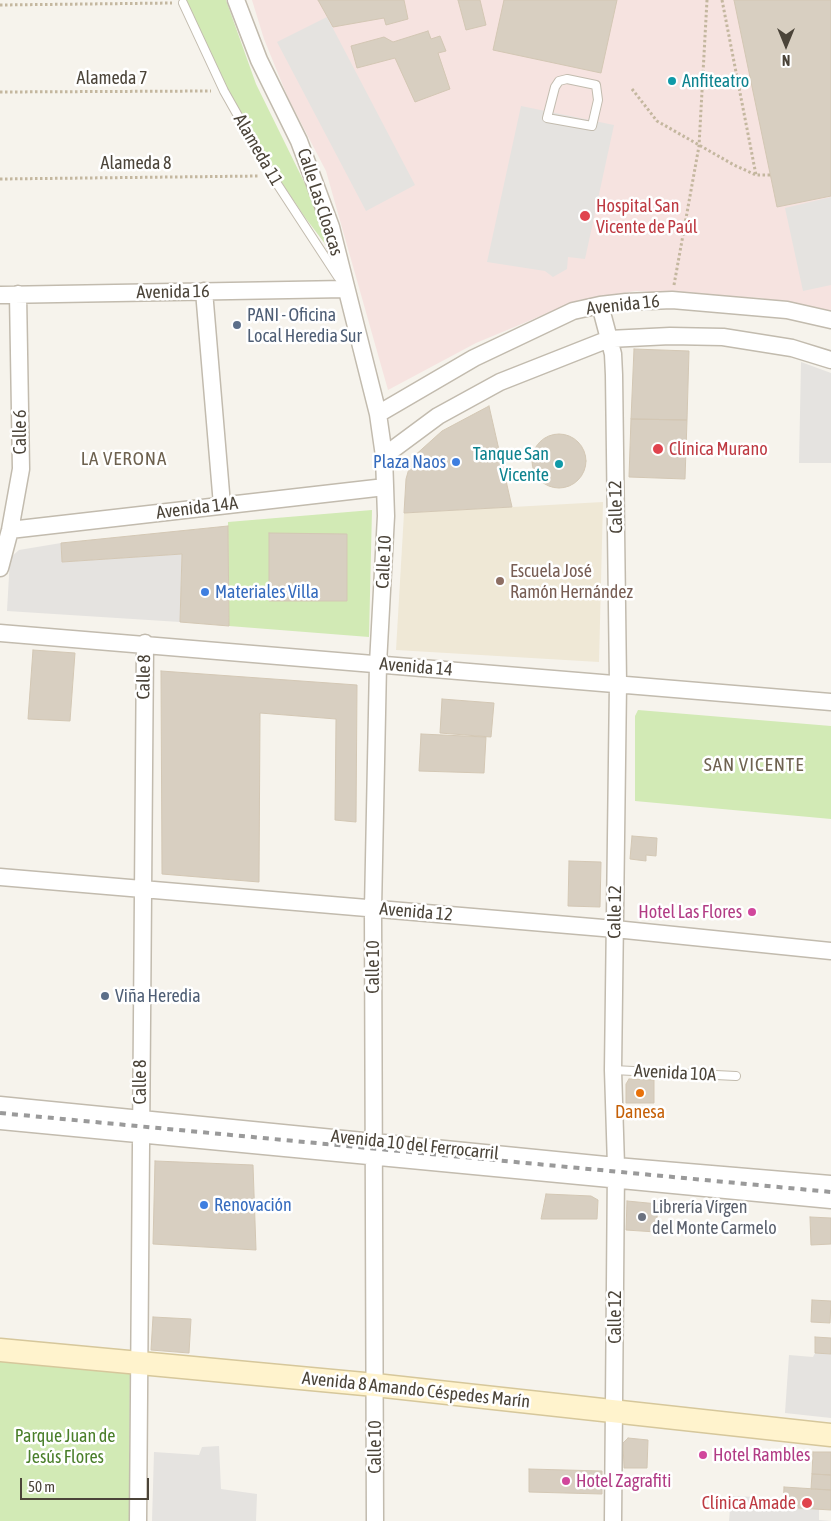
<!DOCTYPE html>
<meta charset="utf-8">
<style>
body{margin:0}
#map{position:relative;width:831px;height:1521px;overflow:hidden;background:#f6f3ec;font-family:"Asap Condensed",sans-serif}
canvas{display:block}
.north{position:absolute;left:761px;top:20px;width:50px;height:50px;-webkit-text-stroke:4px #fff;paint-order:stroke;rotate:180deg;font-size:14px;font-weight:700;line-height:20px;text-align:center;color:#4b4439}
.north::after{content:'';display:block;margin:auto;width:18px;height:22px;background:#4b4439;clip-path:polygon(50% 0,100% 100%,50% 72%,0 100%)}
.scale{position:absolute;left:20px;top:1478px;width:129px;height:22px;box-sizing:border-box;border:2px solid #4b4439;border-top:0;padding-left:6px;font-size:15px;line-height:18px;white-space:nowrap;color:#4b4439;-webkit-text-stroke:4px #fff;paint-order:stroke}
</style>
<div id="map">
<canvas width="831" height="1521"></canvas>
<div class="north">N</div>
<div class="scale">50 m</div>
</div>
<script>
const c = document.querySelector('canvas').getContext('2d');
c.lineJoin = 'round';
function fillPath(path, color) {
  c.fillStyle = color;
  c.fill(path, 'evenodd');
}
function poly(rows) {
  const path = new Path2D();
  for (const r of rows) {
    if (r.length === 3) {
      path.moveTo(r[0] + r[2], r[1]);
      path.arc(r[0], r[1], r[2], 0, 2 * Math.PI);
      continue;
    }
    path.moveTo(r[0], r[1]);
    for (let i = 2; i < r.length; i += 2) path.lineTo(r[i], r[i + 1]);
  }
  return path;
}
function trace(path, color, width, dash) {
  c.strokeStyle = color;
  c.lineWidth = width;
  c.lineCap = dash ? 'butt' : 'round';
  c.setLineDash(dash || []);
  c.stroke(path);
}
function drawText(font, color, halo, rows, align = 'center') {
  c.font = font + ' "Asap Condensed",sans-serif';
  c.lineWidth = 5;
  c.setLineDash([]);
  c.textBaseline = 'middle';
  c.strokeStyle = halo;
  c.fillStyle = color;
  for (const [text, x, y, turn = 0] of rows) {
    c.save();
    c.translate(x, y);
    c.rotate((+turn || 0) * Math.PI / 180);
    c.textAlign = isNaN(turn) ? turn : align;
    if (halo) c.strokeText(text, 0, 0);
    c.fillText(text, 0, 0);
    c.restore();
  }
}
fillPath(poly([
 [603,502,599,662,396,650,404,513]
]), '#efe8d6');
fillPath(poly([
 [252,0,831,0,831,315,761,298,636,291,579,300,476,343,388,390,326,171,288,98,264,39]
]), '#f6e3e0');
fillPath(poly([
 [186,0,226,0,256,84,312,198,332,253,304,216,274,171,225,86],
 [372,510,369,637,229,626,228,522],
 [269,534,347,534,347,601,270,601],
 [638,710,831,726,831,819,635,801,635,716],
 [0,1360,130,1372,129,1521,0,1521]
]), '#d2eab5');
fillPath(poly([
 [327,17,415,185,366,211,277,42],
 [521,106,614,125,585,259,568,257,567,269,553,277,545,271,487,262],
 [831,197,831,285,803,291,785,208],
 [801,362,831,373,831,463,799,463],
 [61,543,62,562,182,554,180,622,7,611,10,558,19,550],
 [815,1353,831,1354,831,1418,785,1413,789,1355,813,1357],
 [219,1446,221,1489,257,1494,256,1521,152,1521,154,1452,199,1455,202,1447],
 [731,1496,784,1498,819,1508,819,1520,831,1521,729,1521]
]), '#e5e3e0');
const building = poly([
 [318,0,404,0,408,19,386,25,384,18,333,27,318,0],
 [458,0,480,0,486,25,466,30,458,0],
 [504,0,617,0,601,73,493,50,504,0],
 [734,0,831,0,831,196,777,207,734,0],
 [428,31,431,39,440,36,446,51,438,53,450,89,415,102,395,58,357,68,351,46,384,37,393,42,428,31],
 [634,349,689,351,687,420,631,419,634,349],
 [489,406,512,507,404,513,406,479,412,458,442,431,489,406],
 [631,419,687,420,685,479,629,477,631,419],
 [559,461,27],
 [228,526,229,626,180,622,182,554,62,562,61,543,228,526],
 [269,533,347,534,347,601,269,601,269,533],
 [33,650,75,653,70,721,28,719,33,650],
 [161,671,357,685,356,822,335,820,336,719,260,713,259,882,162,874,161,671],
 [442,699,494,703,491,737,440,733,442,699],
 [421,734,486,737,484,773,419,771,421,734],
 [632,836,657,838,656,856,646,855,646,861,630,859,632,836],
 [569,861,601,862,600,907,568,906,569,861],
 [629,1079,654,1080,654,1103,626,1103,626,1084,629,1079],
 [155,1161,253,1165,256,1250,153,1244,155,1161],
 [546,1194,591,1196,598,1200,597,1219,541,1219,546,1194],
 [627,1201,658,1204,656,1232,626,1230,627,1201],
 [810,1217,831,1218,831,1244,811,1245,810,1217],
 [812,1300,831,1301,830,1323,811,1322,812,1300],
 [153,1317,191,1319,189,1353,151,1350,153,1317],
 [815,1337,831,1338,831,1354,815,1353,815,1337],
 [628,1438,648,1440,647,1468,624,1468,623,1443,628,1438],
 [813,1452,831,1452,831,1475,812,1474,813,1452],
 [529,1469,602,1471,602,1494,529,1492,529,1469],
 [812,1474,831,1475,831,1490,811,1489,812,1474],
 [784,1487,831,1490,831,1510,783,1507,784,1487]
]);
fillPath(building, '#d8cfc1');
trace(building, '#d3c7b4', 1);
const lane = poly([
 [183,3,224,91,272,176,338,277],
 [567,79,596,85,598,100,592,126,547,118,555,87,559,81,567,79],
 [613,1070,736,1076]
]);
const street = poly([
 [236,0,259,60,299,141,331,227,378,414,384,456,386,516,378,664,373,909,375,1521],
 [204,291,222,505],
 [0,295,346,289],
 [600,305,613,354,614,375,618,683,613,1070,616,1166,613,1521],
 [378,414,474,358,573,311,600,305,626,302,672,300,787,310,831,320],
 [384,456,438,416,500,382,609,339,670,336,723,337,792,348,831,360],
 [10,530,385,487],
 [0,568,10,530,21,469,18,294],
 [0,633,831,702],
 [0,877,615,929,831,951],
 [0,1105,616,1166,831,1184],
 [0,1121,831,1200],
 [138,1521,145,643]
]);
const secondary = poly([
 [0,1350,375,1385,831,1435]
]);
trace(lane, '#c2bbae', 10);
trace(street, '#c2bbae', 19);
trace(secondary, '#d6c79b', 25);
trace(poly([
 [722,0,756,175],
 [0,5,172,3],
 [632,89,657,121,734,165,756,175,770,175],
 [0,92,211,91],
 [0,179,259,176],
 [674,285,699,146,707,0]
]), '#c4b79f', 3, [2.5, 2.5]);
trace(lane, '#fff', 8);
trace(street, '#fff', 16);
trace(secondary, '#fff3cd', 22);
trace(poly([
 [0,1113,831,1192]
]), '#9a9a9a', 4, [6, 6]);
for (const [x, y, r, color] of [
 [672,81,5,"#0f9aa8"],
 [585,216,6,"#e0444e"],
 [237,325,5,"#5c6f8a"],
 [658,449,6,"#e0444e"],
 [456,462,5,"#3f7fe0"],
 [559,464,5,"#0f9aa8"],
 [500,581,5,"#8d6e63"],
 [205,592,5,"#3f7fe0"],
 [752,912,5,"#d1479c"],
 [105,996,5,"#5c6f8a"],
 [640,1093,5,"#e8710a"],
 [204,1205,5,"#3f7fe0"],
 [642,1217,5,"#6b7280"],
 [703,1455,5,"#d1479c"],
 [566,1481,5,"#d1479c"],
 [807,1503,6,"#e0444e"]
]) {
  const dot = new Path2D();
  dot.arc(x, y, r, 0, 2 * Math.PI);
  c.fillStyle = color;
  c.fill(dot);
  trace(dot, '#fff', 2);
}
drawText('18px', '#4b4439', '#fff', [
 ["Alameda 7",112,78],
 ["Alameda 11",258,150,60],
 ["Alameda 8",136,163],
 ["Calle Las Cloacas",320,202,72],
 ["Avenida 16",173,292,-1],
 ["Avenida 16",623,305,-6],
 ["Calle 6",20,432,-90],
 ["Calle 12",616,507,-91],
 ["Avenida 14A",197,508,-7],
 ["Calle 10",384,562,-87],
 ["Avenida 14",416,667,5],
 ["Calle 8",144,677,-89],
 ["Avenida 12",416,912,5],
 ["Calle 12",615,912,-89],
 ["Calle 10",373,967,-90],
 ["Avenida 10A",675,1073,3],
 ["Calle 8",140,1082,-90],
 ["Avenida 10 del Ferrocarril",415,1145,6],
 ["Calle 12",615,1317,-90],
 ["Avenida 8 Amando Céspedes Marín",416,1390,6],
 ["Calle 10",375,1447,-90]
]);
drawText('18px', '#0d838f', '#fff', [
 ["Anfiteatro",682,81],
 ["Tanque San",549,454,"right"],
 ["Vicente",549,475,"right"]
], 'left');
drawText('18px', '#be3a42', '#fff', [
 ["Hospital San",596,206],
 ["Vicente de Paúl",596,227],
 ["Clínica Murano",669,449],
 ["Clínica Amade",796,1503,"right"]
], 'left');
drawText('18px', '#4e5e75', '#fff', [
 ["PANI - Oficina",247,315],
 ["Local Heredia Sur",247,336],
 ["Viña Heredia",115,996]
], 'left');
drawText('18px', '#366cbe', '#fff', [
 ["Plaza Naos",446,462,"right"],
 ["Materiales Villa",215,592],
 ["Renovación",214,1205]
], 'left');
drawText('18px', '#785e54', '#fff', [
 ["Escuela José",510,571],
 ["Ramón Hernández",510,592]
], 'left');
drawText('18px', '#b23c85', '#fff', [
 ["Hotel Las Flores",742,912,"right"],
 ["Hotel Rambles",713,1455],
 ["Hotel Zagrafiti",576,1481]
], 'left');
drawText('18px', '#c56008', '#fff', [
 ["Danesa",640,1112]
]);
drawText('18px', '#5b616d', '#fff', [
 ["Librería Vírgen",652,1207],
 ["del Monte Carmelo",652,1228]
], 'left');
drawText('18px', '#4a7f2a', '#fff', [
 ["Parque Juan de",65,1436],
 ["Jesús Flores",65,1457]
]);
c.letterSpacing = '1px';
drawText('19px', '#6e6250', '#fff', [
 ["LA VERONA",124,459],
 ["SAN VICENTE",754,765]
]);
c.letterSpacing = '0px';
</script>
